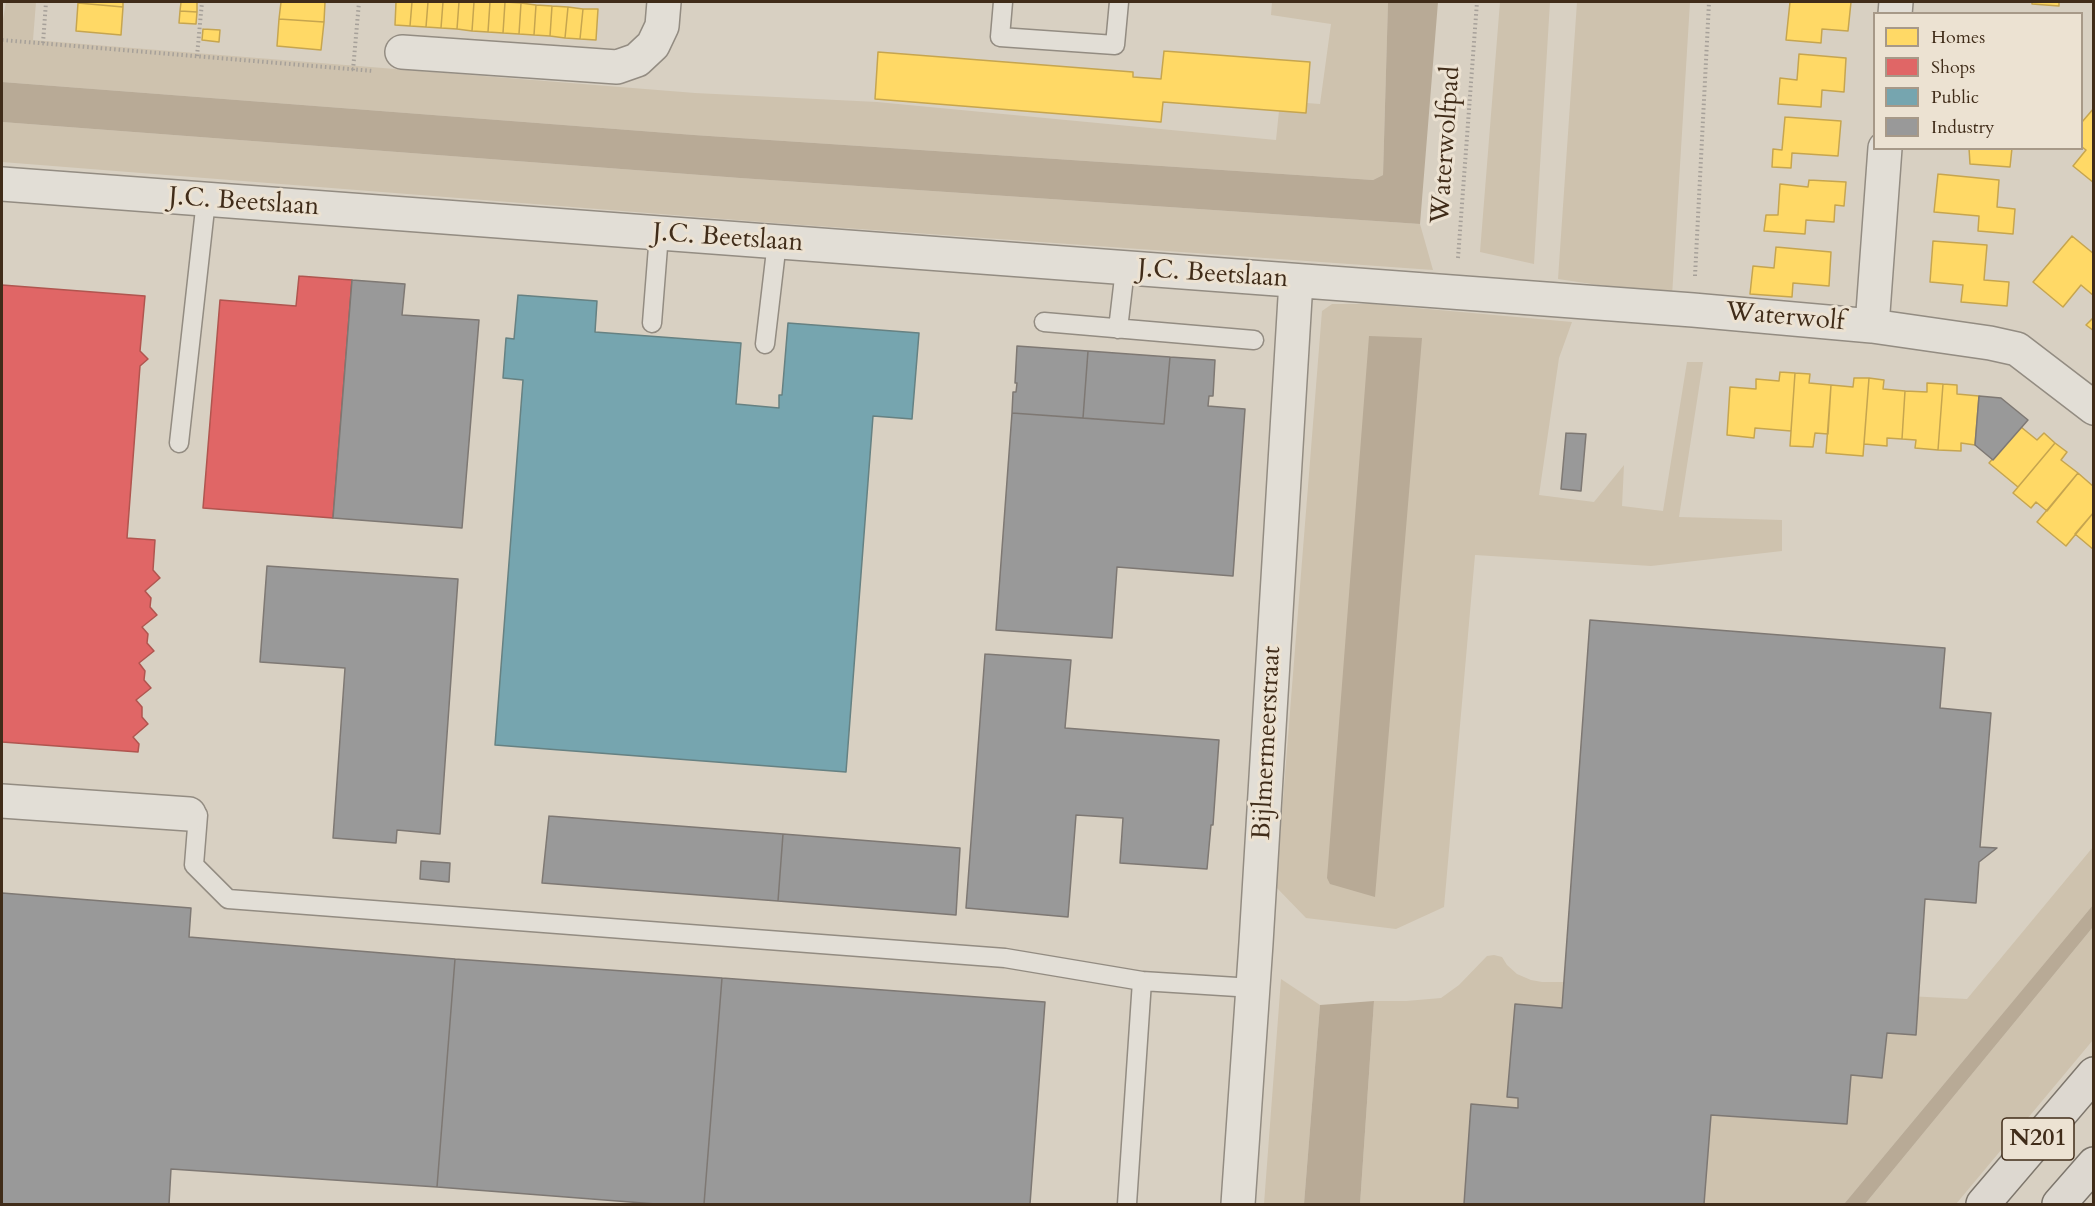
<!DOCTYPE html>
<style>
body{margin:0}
#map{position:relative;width:2095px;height:1206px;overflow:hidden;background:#d8d0c2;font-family:Cardo,serif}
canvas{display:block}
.frame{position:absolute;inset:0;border:3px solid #402c19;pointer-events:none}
.legend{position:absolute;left:1873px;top:12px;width:210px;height:138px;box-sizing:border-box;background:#ece2d2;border:2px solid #a79988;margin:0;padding:8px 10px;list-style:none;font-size:18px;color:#402c19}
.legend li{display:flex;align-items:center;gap:12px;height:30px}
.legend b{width:30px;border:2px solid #a79988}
</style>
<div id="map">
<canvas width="2095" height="1206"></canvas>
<div class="frame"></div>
<ul class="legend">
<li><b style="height:16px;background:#ffd966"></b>Homes</li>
<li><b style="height:16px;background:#e06666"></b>Shops</li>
<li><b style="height:16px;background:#76a5af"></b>Public</li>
<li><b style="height:16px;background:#999"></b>Industry</li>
</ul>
</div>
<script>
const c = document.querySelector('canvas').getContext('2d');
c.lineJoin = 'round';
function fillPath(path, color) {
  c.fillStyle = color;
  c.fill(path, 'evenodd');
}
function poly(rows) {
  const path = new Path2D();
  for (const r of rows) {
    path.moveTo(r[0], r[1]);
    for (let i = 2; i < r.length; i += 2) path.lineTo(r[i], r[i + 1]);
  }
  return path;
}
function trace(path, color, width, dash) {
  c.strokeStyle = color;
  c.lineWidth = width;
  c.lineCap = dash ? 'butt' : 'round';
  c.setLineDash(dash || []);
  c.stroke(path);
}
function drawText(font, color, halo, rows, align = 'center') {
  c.font = font + ' Cardo,serif';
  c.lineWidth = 6;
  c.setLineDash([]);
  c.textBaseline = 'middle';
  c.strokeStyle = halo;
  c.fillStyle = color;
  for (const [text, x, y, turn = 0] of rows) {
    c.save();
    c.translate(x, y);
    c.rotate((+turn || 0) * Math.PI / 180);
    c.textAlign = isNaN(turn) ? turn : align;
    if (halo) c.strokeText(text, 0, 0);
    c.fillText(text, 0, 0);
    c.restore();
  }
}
fillPath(poly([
 [6,2,36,2,33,40,695,93,877,102,1276,140,1280,101,1320,104,1331,24,1271,15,1272,2,1388,2,1383,175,1373,180,694,135,2,82,2,25],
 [1500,2,1550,2,1534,264,1480,252],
 [1577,2,1690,2,1672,296,1558,279],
 [2,122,740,178,1420,224,1433,270,775,223,2,162],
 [1332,304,1372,304,1572,322,1559,358,1539,495,1594,502,1624,465,1622,506,1663,511,1687,362,1703,362,1679,517,1782,520,1782,551,1651,566,1475,555,1444,907,1396,929,1306,918,1276,887,1322,311],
 [2093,847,2093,905,1844,1204,1360,1204,1374,1001,1406,1001,1441,998,1459,985,1487,956,1494,955,1502,957,1507,965,1517,974,1531,980,1542,982,1628,982,1967,999],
 [2093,927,2093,1040,1956,1204,1865,1204],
 [1281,979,1320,1005,1304,1204,1264,1204]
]), '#cec2ae');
fillPath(poly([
 [1388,2,1438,2,1420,224,740,178,2,122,2,82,694,135,1373,180,1383,175],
 [1369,336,1422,338,1375,897,1330,884,1327,878],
 [2093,905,2093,927,1865,1204,1844,1204],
 [1374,1001,1360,1204,1304,1204,1320,1005]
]), '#b8aa96');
const homes = poly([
 [78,2,123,2,123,7,78,3,78,2],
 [181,2,197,2,197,12,180,11,181,2],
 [281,2,325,2,324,22,279,19,281,2],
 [396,2,412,2,410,26,395,25,396,2],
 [412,2,428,2,426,27,410,26,412,2],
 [428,2,443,2,441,28,426,27,428,2],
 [443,2,459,2,457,29,441,28,443,2],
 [459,2,474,2,472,31,457,29,459,2],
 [474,2,490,2,488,32,472,31,474,2],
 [490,2,505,2,503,33,488,32,490,2],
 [505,2,521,3,519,34,503,33,505,2],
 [1790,2,1851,2,1848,31,1822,29,1821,43,1786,40,1790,2],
 [2032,2,2059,2,2059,6,2032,4,2032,2],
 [78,3,123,7,121,35,76,31,78,3],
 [521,3,536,5,534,35,519,34,521,3],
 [536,5,552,6,550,36,534,35,536,5],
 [552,6,568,7,565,38,550,36,552,6],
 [568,7,583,9,580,39,565,38,568,7],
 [583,9,598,9,596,40,580,39,583,9],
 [180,11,197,12,196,24,179,23,180,11],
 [279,19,324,22,321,50,277,46,279,19],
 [203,29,220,30,219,42,202,40,203,29],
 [1164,51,1310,62,1306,113,1163,102,1161,122,875,99,878,52,1133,72,1133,77,1161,79,1164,51],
 [1799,54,1846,58,1844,92,1822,90,1821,107,1778,104,1780,78,1797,80,1799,54],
 [2094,108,2094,183,2073,166,2086,150,2082,147,2082,122,2094,108],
 [1785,117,1841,121,1838,156,1792,153,1791,168,1772,167,1773,149,1782,150,1785,117],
 [1969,148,2012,148,2010,167,1970,164,1969,148],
 [1938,174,1999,180,1997,207,2015,209,2013,234,1978,231,1979,216,1934,212,1938,174],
 [1809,180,1846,182,1844,206,1835,205,1834,222,1806,220,1805,234,1764,231,1766,215,1778,215,1780,184,1808,187,1809,180],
 [2072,236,2094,254,2094,296,2081,285,2063,307,2033,282,2072,236],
 [1933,241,1987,245,1984,280,2009,282,2007,306,1961,302,1963,285,1930,282,1933,241],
 [1776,247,1831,252,1829,286,1793,283,1792,297,1750,294,1753,266,1774,268,1776,247],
 [2094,317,2094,331,2086,325,2094,317],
 [1780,372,1795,373,1791,431,1755,428,1754,438,1727,435,1730,387,1756,389,1756,379,1779,381,1780,372],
 [1795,373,1810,374,1809,383,1831,385,1828,434,1815,433,1813,447,1790,446,1795,373],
 [1854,378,1869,378,1863,456,1826,453,1831,385,1853,387,1854,378],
 [1869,378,1884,380,1883,389,1905,391,1902,439,1887,438,1887,446,1864,444,1869,378],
 [1927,383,1943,384,1938,450,1915,448,1916,440,1902,439,1905,391,1927,392,1927,383],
 [1943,384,1957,385,1957,394,1979,396,1975,445,1961,443,1961,451,1938,450,1943,384],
 [2021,427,2037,440,2044,433,2055,443,2018,487,1989,463,2021,427],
 [2055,443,2067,452,2061,460,2078,473,2047,511,2036,502,2031,508,2013,493,2055,443],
 [2078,473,2094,487,2094,512,2066,546,2037,522,2078,473],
 [2094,512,2094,550,2075,534,2094,512]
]);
fillPath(homes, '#ffd966');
trace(homes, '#c6a54f', 1.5);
const shops = poly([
 [299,276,352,280,333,518,203,508,220,300,296,306,299,276],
 [2,285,145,296,140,351,148,359,140,366,127,538,155,540,153,570,160,578,145,591,151,598,150,607,157,615,142,627,148,634,147,643,154,651,139,663,145,671,144,680,151,688,136,700,142,707,142,717,148,724,133,737,139,744,138,752,2,742,2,285]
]);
fillPath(shops, '#e06666');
trace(shops, '#b0554f', 1.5);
const public = poly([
 [518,295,597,301,595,332,741,343,736,404,779,408,779,395,782,395,788,323,919,333,912,419,873,416,846,772,495,745,523,380,503,378,506,338,514,339,518,295]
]);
fillPath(public, '#76a5af');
trace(public, '#668182', 1.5);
const industry = poly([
 [352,280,405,284,402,315,479,320,462,528,333,518,352,280],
 [1017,346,1088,351,1083,418,1012,413,1013,392,1016,392,1017,383,1015,383,1017,346],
 [1088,351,1170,357,1164,424,1083,418,1088,351],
 [1170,357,1215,360,1213,396,1209,396,1208,406,1245,409,1233,576,1117,567,1112,638,996,630,1012,413,1164,424,1170,357],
 [1979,396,2001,398,2028,420,1993,460,1975,445,1979,396],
 [1566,433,1586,434,1581,491,1561,489,1566,433],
 [267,566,458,579,440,834,397,830,396,843,333,838,345,668,260,662,267,566],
 [1590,620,1945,648,1940,708,1991,713,1980,847,1997,848,1979,862,1976,903,1925,899,1916,1035,1887,1033,1882,1078,1851,1075,1847,1124,1711,1115,1704,1204,1464,1204,1471,1104,1518,1108,1518,1098,1507,1097,1515,1004,1562,1008,1590,620],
 [985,654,1071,660,1065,728,1219,740,1213,825,1211,825,1207,869,1120,863,1123,818,1076,815,1068,917,966,908,985,654],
 [549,816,783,834,778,901,542,883,549,816],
 [783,834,960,848,956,915,778,901,783,834],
 [421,861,450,863,449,882,420,879,421,861],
 [2,893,191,908,189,937,455,959,437,1187,171,1169,169,1204,2,1204,2,893],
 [455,959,722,978,704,1204,656,1204,437,1187,455,959],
 [722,978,1045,1002,1030,1204,704,1204,722,978]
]);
fillPath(industry, '#999');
trace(industry, '#7e7873', 1.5);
const service = poly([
 [1003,2,1000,37,1115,45,1119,2],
 [1044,322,1254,340],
 [652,323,659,234],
 [1118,329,1125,269],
 [765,344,777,242],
 [179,443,206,200],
 [198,815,194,865,228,899,1005,958,1142,981],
 [1127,1204,1142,981,1253,988]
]);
const minor = poly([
 [1895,14,1896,2],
 [402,52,617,67,637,60,653,45,662,26,664,2],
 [2,184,1693,310,1872,326,1990,343,2017,349,2094,408],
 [1872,326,1885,148],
 [2,801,189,814],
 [1238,1204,1256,943,1296,281]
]);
const trunk = poly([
 [1983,1204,2094,1074],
 [2059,1204,2094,1164]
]);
trace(service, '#938c82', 21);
trace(minor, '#938c82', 36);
trace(trunk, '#7d766c', 36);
trace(poly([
 [2,40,374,71],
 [43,43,46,2],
 [197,56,202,2],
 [353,70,359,2],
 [1458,258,1477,2],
 [1695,276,1709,2]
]), '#a6a099', 4, [1.5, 3]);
trace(service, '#e2ded6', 18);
trace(minor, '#e2ded6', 33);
trace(trunk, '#ddd8d0', 33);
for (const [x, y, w] of [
 [2038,1139,72]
]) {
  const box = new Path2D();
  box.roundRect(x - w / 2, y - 21, w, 42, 4.5);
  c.fillStyle = '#ece2d2';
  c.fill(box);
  trace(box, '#402c19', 1.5);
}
drawText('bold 24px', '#402c19', null, [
 ["N201",2038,1139]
]);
drawText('26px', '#402c19', '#ece2d2', [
 ["Waterwolfpad",1447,145,-86],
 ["J.C. Beetslaan",244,203,4],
 ["J.C. Beetslaan",728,239,4],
 ["J.C. Beetslaan",1213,275,4],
 ["Waterwolf",1785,318,5],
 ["Bijlmermeerstraat",1268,743,-87]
]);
</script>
